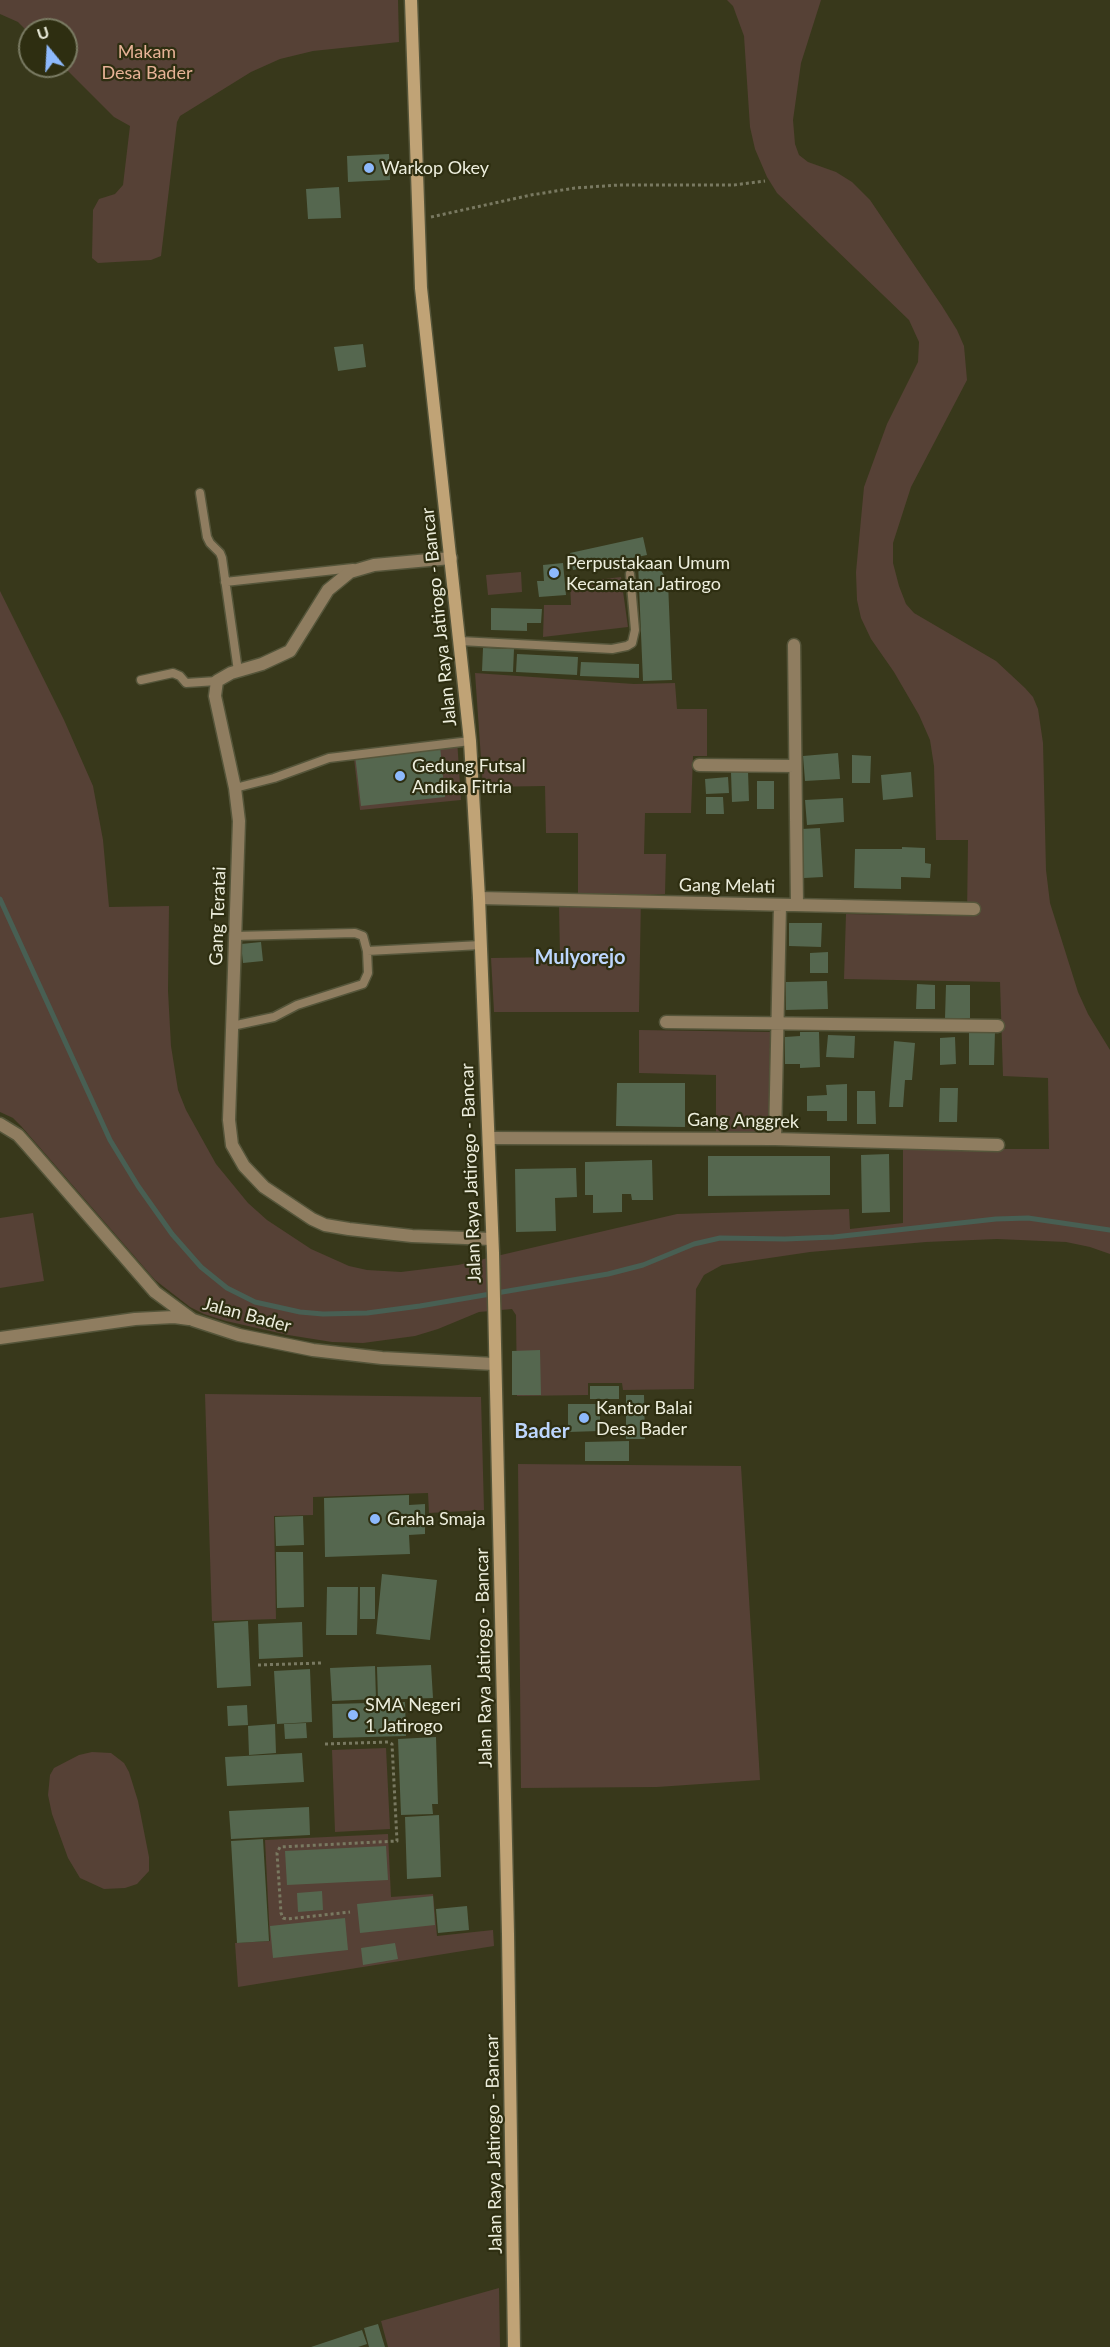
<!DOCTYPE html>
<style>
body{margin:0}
#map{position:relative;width:1110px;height:2347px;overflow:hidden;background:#38381b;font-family:Lato,sans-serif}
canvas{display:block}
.north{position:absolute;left:18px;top:18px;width:60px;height:60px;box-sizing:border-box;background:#2e2e11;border:2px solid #7a7b63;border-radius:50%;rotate:342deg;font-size:16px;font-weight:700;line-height:24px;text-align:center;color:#edeedd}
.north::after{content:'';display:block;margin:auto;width:21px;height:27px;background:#8db9fc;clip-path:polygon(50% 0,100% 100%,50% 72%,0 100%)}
</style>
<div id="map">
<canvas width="1110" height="2347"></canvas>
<div class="north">U</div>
</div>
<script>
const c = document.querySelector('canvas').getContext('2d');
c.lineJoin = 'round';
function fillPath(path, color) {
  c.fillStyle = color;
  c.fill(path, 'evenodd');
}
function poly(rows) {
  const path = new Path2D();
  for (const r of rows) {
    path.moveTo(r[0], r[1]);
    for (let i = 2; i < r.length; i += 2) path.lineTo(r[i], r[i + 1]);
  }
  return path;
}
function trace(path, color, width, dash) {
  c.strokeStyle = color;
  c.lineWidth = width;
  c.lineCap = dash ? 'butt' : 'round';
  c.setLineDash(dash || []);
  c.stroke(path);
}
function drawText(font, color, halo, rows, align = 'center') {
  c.font = font + ' Lato,sans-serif';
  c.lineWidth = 4.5;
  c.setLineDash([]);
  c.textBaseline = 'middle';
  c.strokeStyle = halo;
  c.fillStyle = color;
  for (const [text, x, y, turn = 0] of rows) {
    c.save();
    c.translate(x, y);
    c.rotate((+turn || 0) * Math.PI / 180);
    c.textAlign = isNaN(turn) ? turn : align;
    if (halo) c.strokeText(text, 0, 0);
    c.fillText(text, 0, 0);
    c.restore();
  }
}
fillPath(poly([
 [0,0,398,0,399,42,313,51,280,59,251,72,180,116,177,122,161,256,151,260,98,263,92,258,93,210,99,199,115,194,123,185,130,126,114,117,63,66,66,66,66,30,30,30,30,34,18,22,0,14],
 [727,0,821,0,801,63,793,120,795,144,799,155,808,162,836,172,852,182,870,200,942,306,957,330,964,346,967,380,911,487,893,543,893,563,899,586,906,604,914,613,996,661,1025,688,1033,697,1038,709,1043,743,1046,870,1050,903,1078,992,1088,1014,1110,1050,1110,1254,1090,1247,1066,1242,997,1239,926,1242,810,1252,722,1265,704,1275,696,1289,694,1389,623,1390,622,1383,588,1383,588,1395,517,1396,516,1315,512,1309,479,1312,438,1329,415,1336,363,1343,332,1342,288,1335,226,1321,204,1314,190,1307,155,1280,21,1126,13,1118,0,1112,0,591,64,720,93,786,103,840,109,907,169,906,168,991,171,1046,178,1090,186,1110,216,1164,248,1203,267,1220,311,1249,349,1266,367,1270,401,1272,458,1265,677,1214,849,1209,850,1229,903,1223,903,1149,1049,1149,1048,1078,1003,1076,1000,982,844,979,846,914,967,916,968,840,936,840,934,766,930,740,919,715,894,672,871,639,861,618,857,600,856,572,864,487,887,424,918,362,919,342,909,320,777,193,767,177,755,149,750,127,744,36,733,6],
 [521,572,522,592,488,595,486,575],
 [621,577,628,627,543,637,544,605,571,605,570,583],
 [475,673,634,684,675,683,677,709,707,709,707,756,693,756,691,813,645,813,644,854,666,854,665,894,641,895,639,1012,494,1012,491,958,560,957,559,906,578,906,578,833,546,833,545,786,483,787],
 [457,739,461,800,360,810,353,750],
 [639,1030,770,1032,769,1134,716,1133,716,1075,639,1073],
 [33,1213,44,1281,0,1288,0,1218],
 [205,1394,481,1397,484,1510,429,1513,428,1493,313,1497,313,1515,274,1516,276,1619,212,1621],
 [518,1464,741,1466,760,1780,657,1787,521,1788],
 [386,1748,390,1829,335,1832,332,1750],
 [92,1752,111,1753,124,1763,129,1772,138,1801,149,1857,149,1871,137,1884,125,1888,104,1889,80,1878,68,1858,52,1814,48,1795,50,1775,54,1768,79,1755],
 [388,1834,391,1897,433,1894,437,1936,493,1930,494,1946,238,1987,235,1943,270,1941,265,1840],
 [499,2288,500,2347,388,2347,381,2321]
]), '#564136');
trace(poly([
 [0,899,110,1140,138,1186,172,1234,201,1267,227,1288,255,1302,300,1312,323,1314,367,1313,420,1306,608,1274,643,1265,694,1244,720,1238,785,1239,834,1237,996,1219,1028,1218,1110,1230]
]), '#485f53', 5);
fillPath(poly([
 [389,154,390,180,348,182,347,156],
 [339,187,341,218,308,219,306,189],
 [363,344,366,367,338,371,334,347],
 [643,537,647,555,573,570,570,553],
 [656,562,668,582,672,680,643,681,638,563],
 [563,563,566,595,539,597,537,581,544,581,543,565],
 [491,608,542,609,541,623,527,623,527,631,491,630],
 [483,648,514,649,513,672,482,671],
 [517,654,578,657,577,675,516,672],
 [581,662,639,664,639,678,580,676],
 [440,746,445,797,361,806,355,755],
 [838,753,840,779,805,781,803,756],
 [852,755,871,756,870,783,852,783],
 [748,771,749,801,732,802,731,772],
 [911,772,913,797,883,800,881,775],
 [728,777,729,793,706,794,705,779],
 [757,781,774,781,774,809,757,809],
 [706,797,723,797,724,814,706,814],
 [843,798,844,822,807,825,805,800],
 [820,828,823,877,804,878,801,829],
 [902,847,925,848,925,863,931,864,930,878,901,877,901,889,854,888,855,849,902,849],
 [789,923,822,923,821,947,789,946],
 [261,942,263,961,243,963,241,944],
 [828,952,828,973,810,973,810,953],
 [827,981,828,1009,786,1010,786,982],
 [917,984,935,985,935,1009,916,1009],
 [946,985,970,985,970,1018,945,1018],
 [969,1031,995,1031,994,1065,969,1065],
 [800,1032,819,1032,820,1067,800,1068,800,1064,785,1064,785,1037,800,1036],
 [828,1035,855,1036,854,1058,826,1057],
 [955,1037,956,1064,940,1065,940,1038],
 [894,1041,915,1043,912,1080,905,1080,903,1107,889,1107],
 [617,1083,685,1083,685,1127,616,1126],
 [847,1084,847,1121,827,1121,827,1111,807,1111,807,1096,827,1095,826,1085],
 [940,1088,958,1088,957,1122,939,1122],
 [857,1091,875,1091,876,1124,857,1124],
 [889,1154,890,1212,862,1213,861,1155],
 [708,1156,830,1156,830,1195,708,1196],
 [652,1160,653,1200,632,1200,631,1194,622,1194,622,1212,593,1213,593,1195,585,1195,585,1162],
 [576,1168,577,1197,555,1198,556,1231,516,1232,515,1169],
 [540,1350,541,1395,512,1395,512,1351],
 [590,1386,619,1386,619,1399,590,1399],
 [626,1395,644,1395,645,1439,626,1439],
 [568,1404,600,1404,600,1431,568,1432],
 [629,1441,629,1461,585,1461,585,1442],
 [409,1495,409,1505,425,1504,425,1534,409,1535,410,1554,325,1557,324,1498],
 [303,1516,304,1545,276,1546,275,1517],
 [276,1552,303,1552,304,1607,277,1608],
 [382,1574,437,1580,430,1640,376,1634],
 [327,1587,358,1587,357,1635,326,1635],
 [360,1587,375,1587,375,1619,360,1619],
 [248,1621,251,1686,217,1688,214,1623],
 [302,1622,303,1657,259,1659,258,1624],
 [431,1665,433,1698,378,1700,377,1667],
 [375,1666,376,1699,332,1701,330,1668],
 [310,1669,312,1722,277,1724,274,1671],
 [405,1702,406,1736,333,1738,332,1704],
 [247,1705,248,1725,228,1726,227,1706],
 [306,1723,307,1738,285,1739,284,1724],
 [275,1724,276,1753,249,1755,248,1726],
 [436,1737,438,1804,432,1804,433,1814,401,1815,398,1739],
 [302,1753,304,1782,227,1786,225,1757],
 [309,1807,310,1835,231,1839,229,1811],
 [439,1815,441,1877,407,1879,405,1817],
 [263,1839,269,1941,237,1943,231,1841],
 [386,1846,388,1880,287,1885,285,1851],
 [322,1891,323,1910,298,1912,297,1893],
 [433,1896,435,1925,360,1933,357,1904],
 [467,1906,469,1930,438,1933,436,1909],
 [345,1918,348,1950,273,1958,270,1926],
 [395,1943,398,1959,363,1965,361,1948],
 [378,2324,385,2347,369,2347,364,2328],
 [362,2330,367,2344,358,2347,311,2347]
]), '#55674f');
const lane = poly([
 [200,493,207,537,210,543,220,553,222,558,238,671],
 [225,582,353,568],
 [460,641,612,649,627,646,632,643,635,630,630,574],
 [141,680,173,673,180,676,186,683,217,681],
 [235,788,274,778,329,758,470,741],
 [234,936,355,933,363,936,367,951,481,945],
 [232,1026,274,1017,297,1005,363,984,368,973,367,951]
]);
const street = poly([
 [451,558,374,565,350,572,328,590,290,651,262,664,231,673,217,681,215,696,235,788,239,821,229,1120,232,1145,244,1166,264,1187,312,1219,325,1225,349,1229,412,1236,492,1239],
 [794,645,797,905],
 [699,765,795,766],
 [479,898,974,909],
 [666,1022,998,1026],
 [0,1124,18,1135,27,1145,155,1292,193,1320,239,1335,313,1350,382,1358,494,1364],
 [489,1138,775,1139,998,1145],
 [775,1139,780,905],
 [0,1338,135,1319,174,1317,189,1319]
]);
const secondary = poly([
 [411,0,421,288,470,741,479,898,493,1253,508,1934,514,2347]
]);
trace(lane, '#55553a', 11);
trace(street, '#55553a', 15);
trace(secondary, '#55553a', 15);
trace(poly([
 [431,217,531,195,575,188,619,185,734,185,765,181],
 [258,1665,321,1663],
 [325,1744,388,1742,392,1744,397,1841,280,1847,277,1853,281,1913,283,1918,287,1919,350,1912]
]), '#797961', 3, [3, 3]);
trace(lane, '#8f7d60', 8);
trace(street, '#8f7d60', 12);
trace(secondary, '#c0a376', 12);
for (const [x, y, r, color] of [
 [369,168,6,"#8db9fc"],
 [554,573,6,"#8db9fc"],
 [400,776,6,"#8db9fc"],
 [584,1418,6,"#8db9fc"],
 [375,1519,6,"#8db9fc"],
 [353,1715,6,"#8db9fc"]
]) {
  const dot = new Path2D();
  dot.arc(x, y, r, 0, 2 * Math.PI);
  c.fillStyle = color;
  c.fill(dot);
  trace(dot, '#2e2e11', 2);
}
drawText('18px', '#e7b296', '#2e2e11', [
 ["Makam",147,52],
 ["Desa Bader",147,73]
]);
drawText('18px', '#edeedd', '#2e2e11', [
 ["Warkop Okey",381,168],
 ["Perpustakaan Umum",566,563],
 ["Kecamatan Jatirogo",566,584],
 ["Gedung Futsal",412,766],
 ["Andika Fitria",412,787],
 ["Kantor Balai",596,1408],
 ["Desa Bader",596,1429],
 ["Graha Smaja",387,1519],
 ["SMA Negeri",365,1705],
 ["1 Jatirogo",365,1726]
], 'left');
drawText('18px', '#edeedd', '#2e2e11', [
 ["Jalan Raya Jatirogo - Bancar",439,617,-96],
 ["Gang Melati",727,886,1],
 ["Gang Teratai",218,916,-88],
 ["Gang Anggrek",743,1121,1],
 ["Jalan Raya Jatirogo - Bancar",471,1173,-92],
 ["Jalan Bader",247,1315,15],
 ["Jalan Raya Jatirogo - Bancar",484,1658,-91],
 ["Jalan Raya Jatirogo - Bancar",494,2144,-91]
]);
drawText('bold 20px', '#bdd6fd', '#2e2e11', [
 ["Mulyorejo",580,958]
]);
drawText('bold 21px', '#bdd6fd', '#2e2e11', [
 ["Bader",542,1431]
]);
</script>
